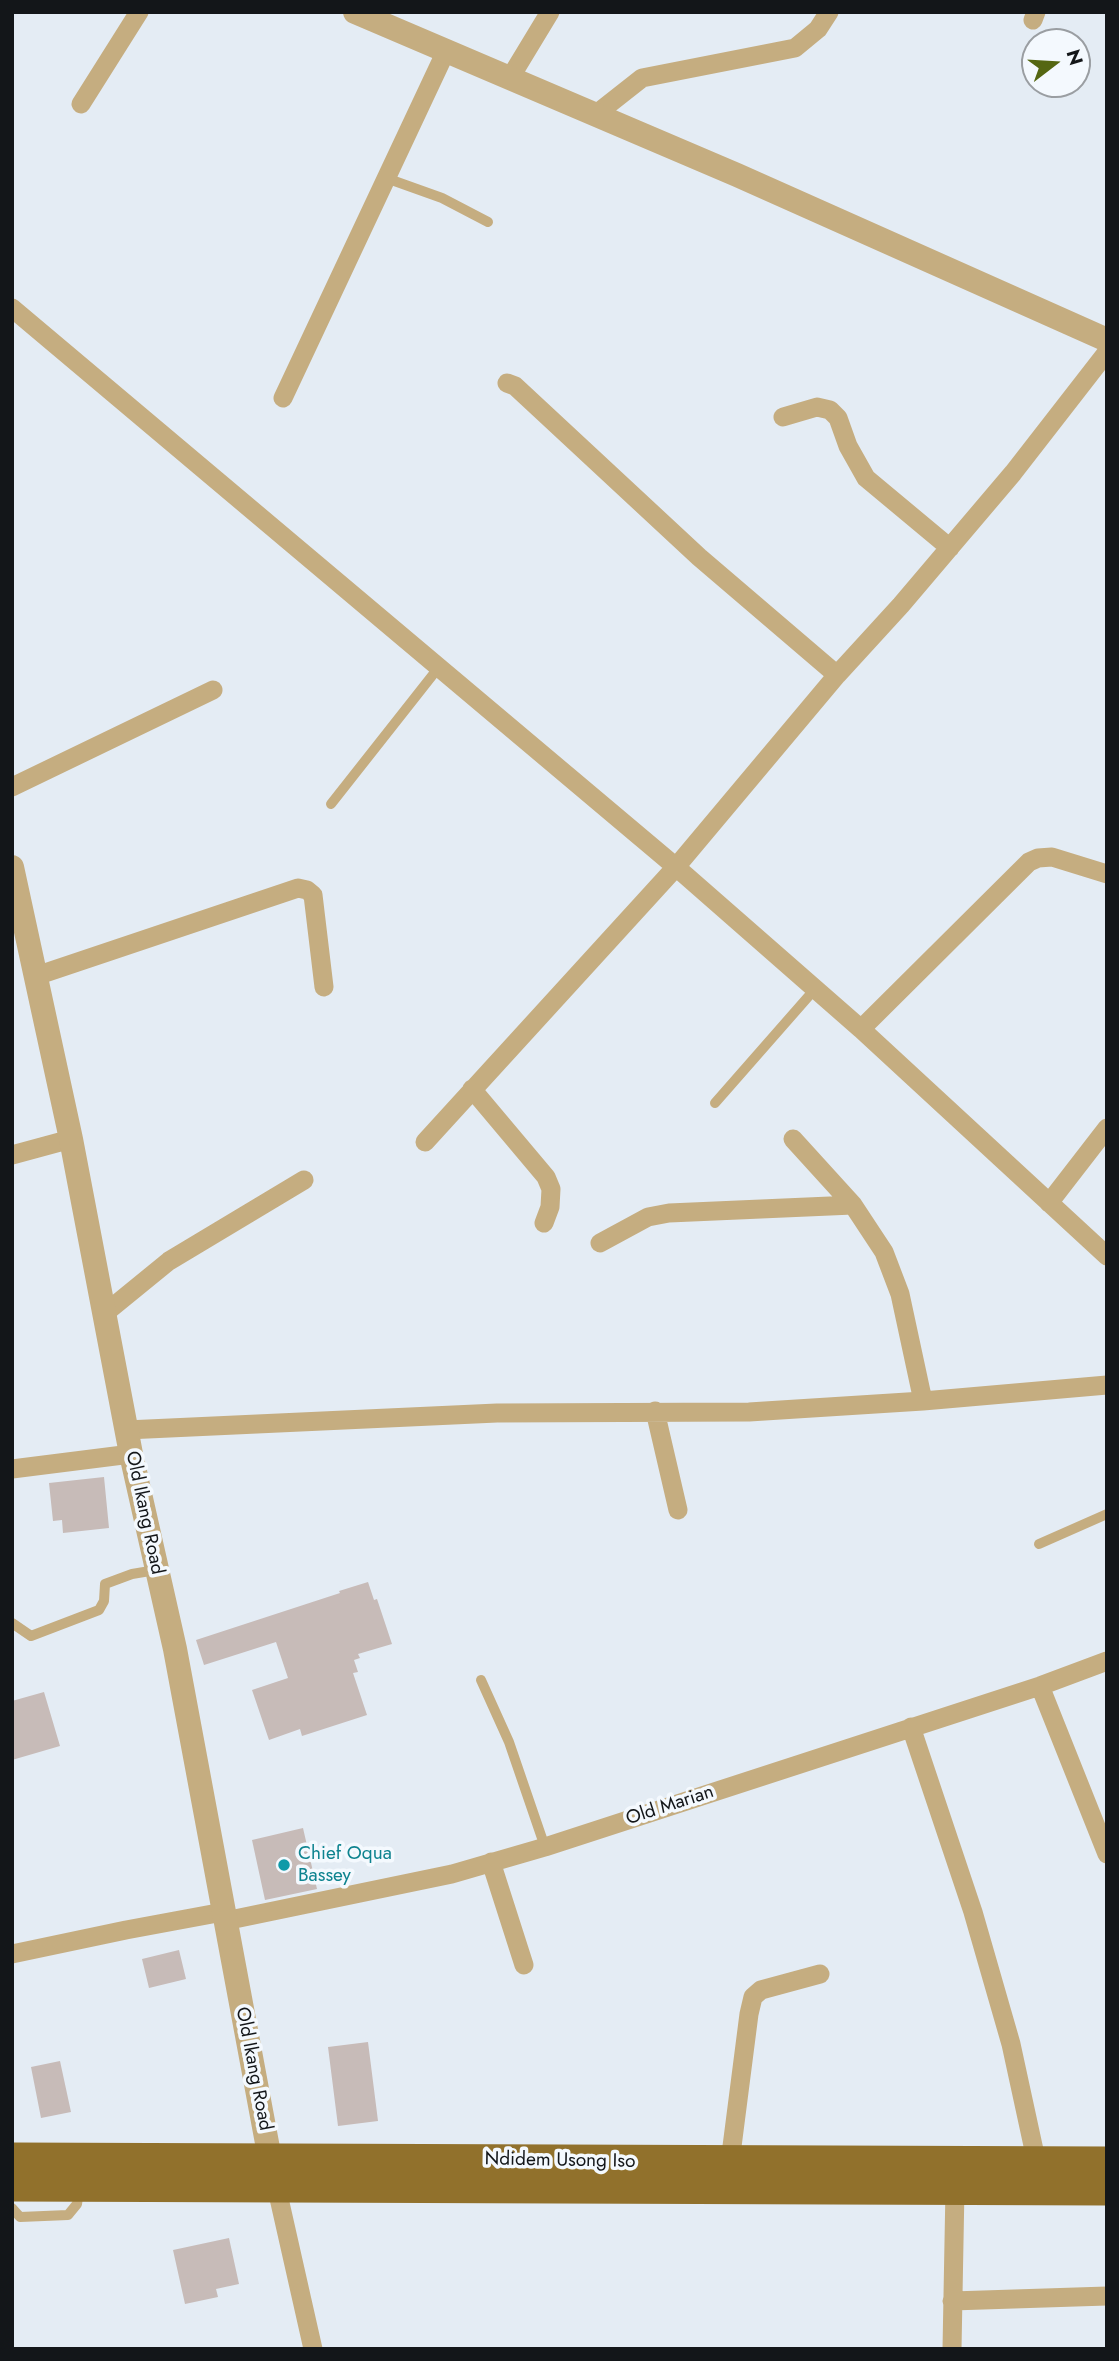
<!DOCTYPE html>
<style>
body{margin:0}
#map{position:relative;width:1119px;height:2361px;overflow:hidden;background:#e4ecf4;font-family:Jost,sans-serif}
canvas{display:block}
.frame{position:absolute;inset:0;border:14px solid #131619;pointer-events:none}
.north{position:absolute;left:1021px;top:28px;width:70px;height:70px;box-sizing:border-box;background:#f4f9fe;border:2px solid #9a9ea2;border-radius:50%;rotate:73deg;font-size:19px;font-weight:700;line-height:28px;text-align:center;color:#131619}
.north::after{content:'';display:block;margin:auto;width:24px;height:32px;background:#556712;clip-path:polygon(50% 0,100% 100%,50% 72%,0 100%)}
</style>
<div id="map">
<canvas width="1119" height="2361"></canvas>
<div class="frame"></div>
<div class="north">N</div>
</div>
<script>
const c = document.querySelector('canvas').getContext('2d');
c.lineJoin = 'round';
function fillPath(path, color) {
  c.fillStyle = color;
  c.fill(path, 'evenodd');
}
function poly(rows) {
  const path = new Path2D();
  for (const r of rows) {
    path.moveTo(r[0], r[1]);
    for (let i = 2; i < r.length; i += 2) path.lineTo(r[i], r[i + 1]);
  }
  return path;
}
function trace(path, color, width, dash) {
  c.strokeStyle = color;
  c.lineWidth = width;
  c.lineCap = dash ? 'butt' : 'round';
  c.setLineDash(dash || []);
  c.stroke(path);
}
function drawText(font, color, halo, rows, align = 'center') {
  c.font = font + ' Jost,sans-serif';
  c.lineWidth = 7;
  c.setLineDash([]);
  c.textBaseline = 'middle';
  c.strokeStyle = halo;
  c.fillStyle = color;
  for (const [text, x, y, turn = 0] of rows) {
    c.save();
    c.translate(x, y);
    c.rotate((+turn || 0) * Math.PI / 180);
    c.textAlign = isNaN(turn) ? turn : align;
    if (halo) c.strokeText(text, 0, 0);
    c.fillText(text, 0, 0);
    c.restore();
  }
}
fillPath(poly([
 [104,1477,109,1528,63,1533,62,1520,53,1521,49,1483],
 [368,1582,374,1600,377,1599,392,1644,358,1654,360,1658,354,1660,358,1672,353,1673,367,1715,302,1736,300,1729,269,1740,252,1690,288,1678,276,1642,204,1665,196,1640,340,1593,339,1591],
 [44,1692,60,1746,12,1760,12,1701],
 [303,1828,317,1889,265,1900,252,1840],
 [179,1950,186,1979,149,1988,142,1959],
 [368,2042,378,2121,338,2126,328,2047],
 [60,2061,71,2112,41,2118,31,2067],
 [229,2238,239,2284,216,2289,218,2297,185,2304,173,2250]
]), '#c7bbb8');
trace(poly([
 [386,178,442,198,488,222],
 [331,804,439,667],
 [715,1103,815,989],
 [1039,1544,1107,1514],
 [12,1623,31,1636,99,1610,104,1601,105,1584,132,1574,156,1570],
 [481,1680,509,1742,545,1847],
 [12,2208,20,2217,68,2215,77,2204,79,2191]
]), '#c5ad80', 10);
trace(poly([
 [1033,20,1036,12],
 [510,78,550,12],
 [81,104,139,12],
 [595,115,642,78,795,48,818,29,829,12],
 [12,308,676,867,861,1029,1107,1256],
 [507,383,515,386,699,557,837,675],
 [283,398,446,51],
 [783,417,817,407,830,410,838,418,848,446,866,478,950,548],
 [12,787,213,690],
 [36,976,298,888,307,890,313,895,324,987],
 [861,1029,1029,862,1038,858,1052,857,1107,874],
 [472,1089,546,1177,551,1189,550,1207,544,1223],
 [793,1139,853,1205,884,1252,900,1294,923,1401],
 [425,1142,676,867,837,675,901,605,1013,473,1107,352],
 [12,1155,71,1139],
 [1049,1203,1107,1128],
 [600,1243,648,1217,669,1213,853,1205],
 [104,1314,169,1261,304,1180],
 [655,1411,678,1510],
 [126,1430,497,1413,749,1412,923,1401,1107,1385],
 [12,1469,131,1454],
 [1040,1686,1107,1854],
 [911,1727,973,1912,1011,2044,1037,2164],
 [491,1862,524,1965],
 [225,1921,452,1874,545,1847,1040,1686,1107,1661],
 [12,1954,126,1930,223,1912],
 [730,2162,749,2014,753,1997,761,1990,820,1974],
 [276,2185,313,2349],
 [952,2301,1107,2296],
 [952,2349,955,2188]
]), '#c5ad80', 19);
trace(poly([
 [355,12,737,175,1107,340],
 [12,867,71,1139,131,1454,175,1649,270,2159]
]), '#c5ad80', 24);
trace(poly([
 [12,2159,1107,2163],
 [12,2185,1107,2189]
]), '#91712c', 33);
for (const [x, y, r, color] of [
 [284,1865,7,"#0f9aa8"]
]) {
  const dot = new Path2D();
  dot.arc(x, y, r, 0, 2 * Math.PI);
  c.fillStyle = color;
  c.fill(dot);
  trace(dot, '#f4f9fe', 2.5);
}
drawText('19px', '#131619', '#f4f9fe', [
 ["Old Ikang Road",144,1513,78],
 ["Old Marian",670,1806,-18],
 ["Old Ikang Road",253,2069,79],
 ["Ndidem Usong Iso",560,2161,1]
]);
drawText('19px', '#0d838f', '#f4f9fe', [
 ["Chief Oqua",298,1854],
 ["Bassey",298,1876]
], 'left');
</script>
